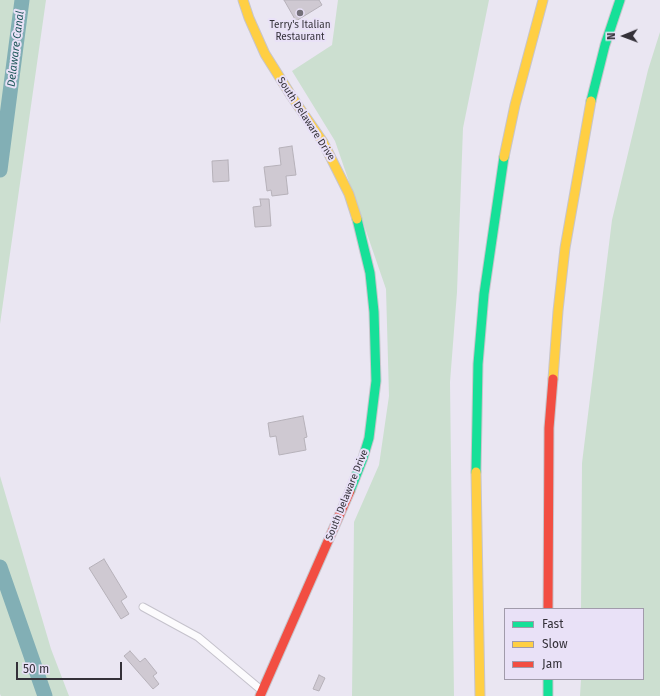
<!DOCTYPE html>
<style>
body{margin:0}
#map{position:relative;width:660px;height:696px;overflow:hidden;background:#eae6f2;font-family:"Fira Sans",sans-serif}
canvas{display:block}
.legend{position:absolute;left:504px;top:608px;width:140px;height:72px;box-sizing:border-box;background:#e9e1f7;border:1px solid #a19bab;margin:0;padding:5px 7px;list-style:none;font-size:12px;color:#343139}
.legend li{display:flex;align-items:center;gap:8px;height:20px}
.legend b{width:20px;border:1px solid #a19bab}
.north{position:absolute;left:604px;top:16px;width:40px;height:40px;-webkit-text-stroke:3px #e9e1f7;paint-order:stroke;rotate:269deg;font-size:11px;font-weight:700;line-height:16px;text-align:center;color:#343139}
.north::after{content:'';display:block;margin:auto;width:14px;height:18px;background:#343139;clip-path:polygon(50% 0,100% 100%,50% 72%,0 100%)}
.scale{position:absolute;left:16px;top:662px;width:106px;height:18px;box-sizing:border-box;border:2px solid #343139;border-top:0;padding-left:5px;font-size:12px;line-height:14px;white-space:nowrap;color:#343139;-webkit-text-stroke:3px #e9e1f7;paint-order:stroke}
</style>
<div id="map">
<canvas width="660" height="696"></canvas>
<ul class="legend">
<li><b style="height:5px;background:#16e098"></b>Fast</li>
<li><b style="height:5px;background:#ffcf43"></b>Slow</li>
<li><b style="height:5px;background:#f24e42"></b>Jam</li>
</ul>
<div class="north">N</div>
<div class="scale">50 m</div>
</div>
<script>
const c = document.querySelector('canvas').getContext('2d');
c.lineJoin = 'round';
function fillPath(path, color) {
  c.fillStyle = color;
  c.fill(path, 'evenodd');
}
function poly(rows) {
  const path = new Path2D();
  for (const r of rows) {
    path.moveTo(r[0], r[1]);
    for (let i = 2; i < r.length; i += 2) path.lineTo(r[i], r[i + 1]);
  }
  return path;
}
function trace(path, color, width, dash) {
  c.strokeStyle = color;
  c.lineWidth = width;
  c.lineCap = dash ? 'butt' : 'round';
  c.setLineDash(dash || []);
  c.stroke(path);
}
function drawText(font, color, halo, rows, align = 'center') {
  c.font = font + ' "Fira Sans",sans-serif';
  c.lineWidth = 4;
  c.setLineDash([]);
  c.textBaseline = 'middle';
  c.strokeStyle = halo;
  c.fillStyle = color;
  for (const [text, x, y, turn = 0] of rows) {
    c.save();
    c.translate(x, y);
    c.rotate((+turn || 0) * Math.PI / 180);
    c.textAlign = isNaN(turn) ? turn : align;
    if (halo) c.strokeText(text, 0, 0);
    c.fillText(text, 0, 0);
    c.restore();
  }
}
fillPath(poly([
 [0,0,46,0,0,324],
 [338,0,489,0,463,128,457,292,450,382,454,696,352,696,354,522,379,465,389,396,386,289,335,141,292,71,332,45],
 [660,32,660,696,580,696,581,679,643,679,643,609,581,609,582,463,612,220,648,70],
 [0,476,51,649,69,696,1,696,0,694]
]), '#ccdfd0');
trace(poly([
 [0,170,22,0],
 [0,567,45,696]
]), '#82afb5', 15);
const building = poly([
 [284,0,319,0,322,5,296,21,284,0],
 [292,146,296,175,286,176,288,194,272,196,271,190,267,191,264,167,281,165,279,148,292,146],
 [228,160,229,181,213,182,212,161,228,160],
 [260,199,269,199,271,226,255,227,253,207,261,206,260,199],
 [303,416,307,437,304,438,306,450,279,455,276,436,270,437,268,423,303,416],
 [104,559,127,597,121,601,129,614,121,619,89,568,104,559],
 [130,651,140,662,145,658,157,673,153,676,159,684,153,689,124,656,130,651],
 [319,675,325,678,319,691,313,689,319,675]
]);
fillPath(building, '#cfc9d2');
trace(building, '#b6b1b9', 1);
const lane = poly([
 [143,607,198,637,260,689]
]);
const fast = poly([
 [591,101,605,45,620,0],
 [476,472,478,364,484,294,504,157],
 [350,491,363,458,369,438,376,381,374,312,370,273,357,219],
 [548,679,548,696]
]);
const slow = poly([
 [243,0,249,18,265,54,292,97,323,142,349,194,357,219],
 [504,157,515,105,543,0],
 [553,379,558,311,565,248,591,101],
 [476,472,480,696]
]);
const jam = poly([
 [548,609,549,428,553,379],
 [260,696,350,491]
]);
trace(lane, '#c5c2cc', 9);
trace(fast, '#c7c5cb', 11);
trace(slow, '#c7c5cb', 11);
trace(jam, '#c7c5cb', 11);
trace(lane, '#fcfbfd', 7);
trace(fast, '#16e098', 9);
trace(slow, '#ffcf43', 9);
trace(jam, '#f24e42', 9);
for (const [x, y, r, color] of [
 [300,13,4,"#74707a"]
]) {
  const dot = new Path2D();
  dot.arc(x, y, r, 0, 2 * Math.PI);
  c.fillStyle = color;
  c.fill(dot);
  trace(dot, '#e9e1f7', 1.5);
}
drawText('10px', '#343139', '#e9e1f7', [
 ["Terry's Italian",300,25],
 ["Restaurant",300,37]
]);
drawText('10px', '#343139', '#e9e1f7', [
 ["South Delaware Drive",306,119,57],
 ["South Delaware Drive",347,495,-68]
]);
drawText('italic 11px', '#1d5659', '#e9e1f7', [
 ["Delaware Canal",16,49,-83]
]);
</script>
